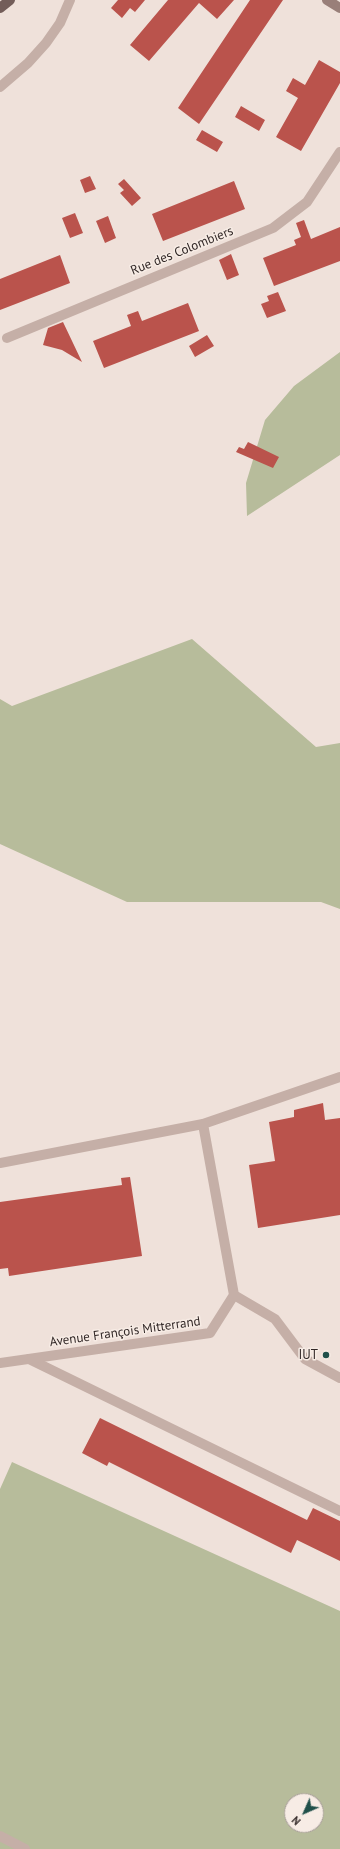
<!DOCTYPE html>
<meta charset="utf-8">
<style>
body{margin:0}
#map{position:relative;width:340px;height:1849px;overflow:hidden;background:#efe1da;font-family:"PT Sans",sans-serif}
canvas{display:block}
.north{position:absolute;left:284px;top:1793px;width:40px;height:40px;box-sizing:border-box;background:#f7ece5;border:1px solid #a89e99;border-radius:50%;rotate:225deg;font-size:11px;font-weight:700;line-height:16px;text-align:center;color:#322827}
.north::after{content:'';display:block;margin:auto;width:14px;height:18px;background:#20504a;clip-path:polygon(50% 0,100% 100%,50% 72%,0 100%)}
</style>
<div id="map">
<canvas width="340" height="1849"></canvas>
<div class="north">N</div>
</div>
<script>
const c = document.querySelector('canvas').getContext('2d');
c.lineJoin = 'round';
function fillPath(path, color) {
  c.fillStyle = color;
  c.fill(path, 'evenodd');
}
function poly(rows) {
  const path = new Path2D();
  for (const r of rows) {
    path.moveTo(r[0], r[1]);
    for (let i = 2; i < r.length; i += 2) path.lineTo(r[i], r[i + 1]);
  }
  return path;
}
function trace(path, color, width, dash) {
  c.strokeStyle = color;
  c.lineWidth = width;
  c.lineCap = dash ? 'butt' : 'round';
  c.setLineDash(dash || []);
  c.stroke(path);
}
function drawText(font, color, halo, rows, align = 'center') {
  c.font = font + ' "PT Sans",sans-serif';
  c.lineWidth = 3;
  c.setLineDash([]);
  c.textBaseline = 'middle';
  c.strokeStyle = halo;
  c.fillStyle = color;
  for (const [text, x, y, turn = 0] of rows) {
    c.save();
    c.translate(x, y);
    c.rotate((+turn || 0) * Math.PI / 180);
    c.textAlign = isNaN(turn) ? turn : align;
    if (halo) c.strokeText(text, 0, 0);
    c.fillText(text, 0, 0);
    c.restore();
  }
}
fillPath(poly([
 [340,352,340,455,247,516,246,483,265,420,294,386],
 [192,639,316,747,340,743,340,909,321,902,127,902,0,844,0,699,12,706],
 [12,1462,340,1611,340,1849,0,1849,0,1489],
 [292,1801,316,1801,316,1825,292,1825]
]), '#b7bc9b');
fillPath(poly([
 [118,0,145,0,135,12,130,8,122,18,111,8],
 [168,0,234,0,217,19,199,3,149,61,130,45],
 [250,0,283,0,199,124,178,108],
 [319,60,340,72,340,83,301,151,276,137,298,98,286,91,293,78,305,85],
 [241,106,265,120,259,131,235,117],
 [202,130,223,142,217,152,196,140],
 [90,176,96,189,85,193,80,180],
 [124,179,141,198,132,206,120,193,124,190,118,184],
 [234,181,245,209,163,241,152,214],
 [75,213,83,233,70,238,62,218],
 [108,216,116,238,105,243,96,221],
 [304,220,311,239,340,227,340,261,274,286,263,258,296,245,294,240,301,237,296,223],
 [231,254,239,275,227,280,219,260],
 [60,255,70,283,0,310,0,279],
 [278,292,286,311,267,318,261,304,269,301,267,296],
 [188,303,199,331,104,368,93,341,131,326,127,315,138,311,142,321],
 [63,322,82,362,62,350,43,345,48,328],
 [207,335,214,346,195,357,189,346],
 [248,442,279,457,273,468,236,452,239,447,244,449],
 [323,1103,325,1120,340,1118,340,1215,258,1228,249,1165,275,1161,269,1122,294,1117,294,1110],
 [130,1177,142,1256,9,1276,8,1268,0,1269,0,1202,122,1185,121,1178],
 [100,1418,307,1520,313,1508,340,1521,340,1561,297,1540,291,1553,109,1462,107,1466,82,1453]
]), '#ba534c');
trace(poly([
 [29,1359,340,1511],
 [0,1836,25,1849]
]), '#c5afa7', 10);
trace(poly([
 [0,87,28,63,46,43,60,23,70,0],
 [7,338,273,228,307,202,340,152],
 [0,1163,203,1124,340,1077],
 [234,1295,275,1319,305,1359,340,1378],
 [0,1363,210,1333,234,1295,203,1124]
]), '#c5afa7', 10);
trace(poly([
 [327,0,340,8]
]), '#997f79', 10);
trace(poly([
 [0,8,10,0]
]), '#735d59', 10);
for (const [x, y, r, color] of [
 [326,1355,4,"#20504a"]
]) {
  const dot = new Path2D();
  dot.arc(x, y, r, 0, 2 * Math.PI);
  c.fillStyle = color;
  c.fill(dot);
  trace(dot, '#f7ece5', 1.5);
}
drawText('13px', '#322827', '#f7ece5', [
 ["Rue des Colombiers",182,251,-22],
 ["Avenue François Mitterrand",125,1332,-8]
]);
drawText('13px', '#322827', '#f7ece5', [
 ["IUT",318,1355]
], 'right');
</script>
